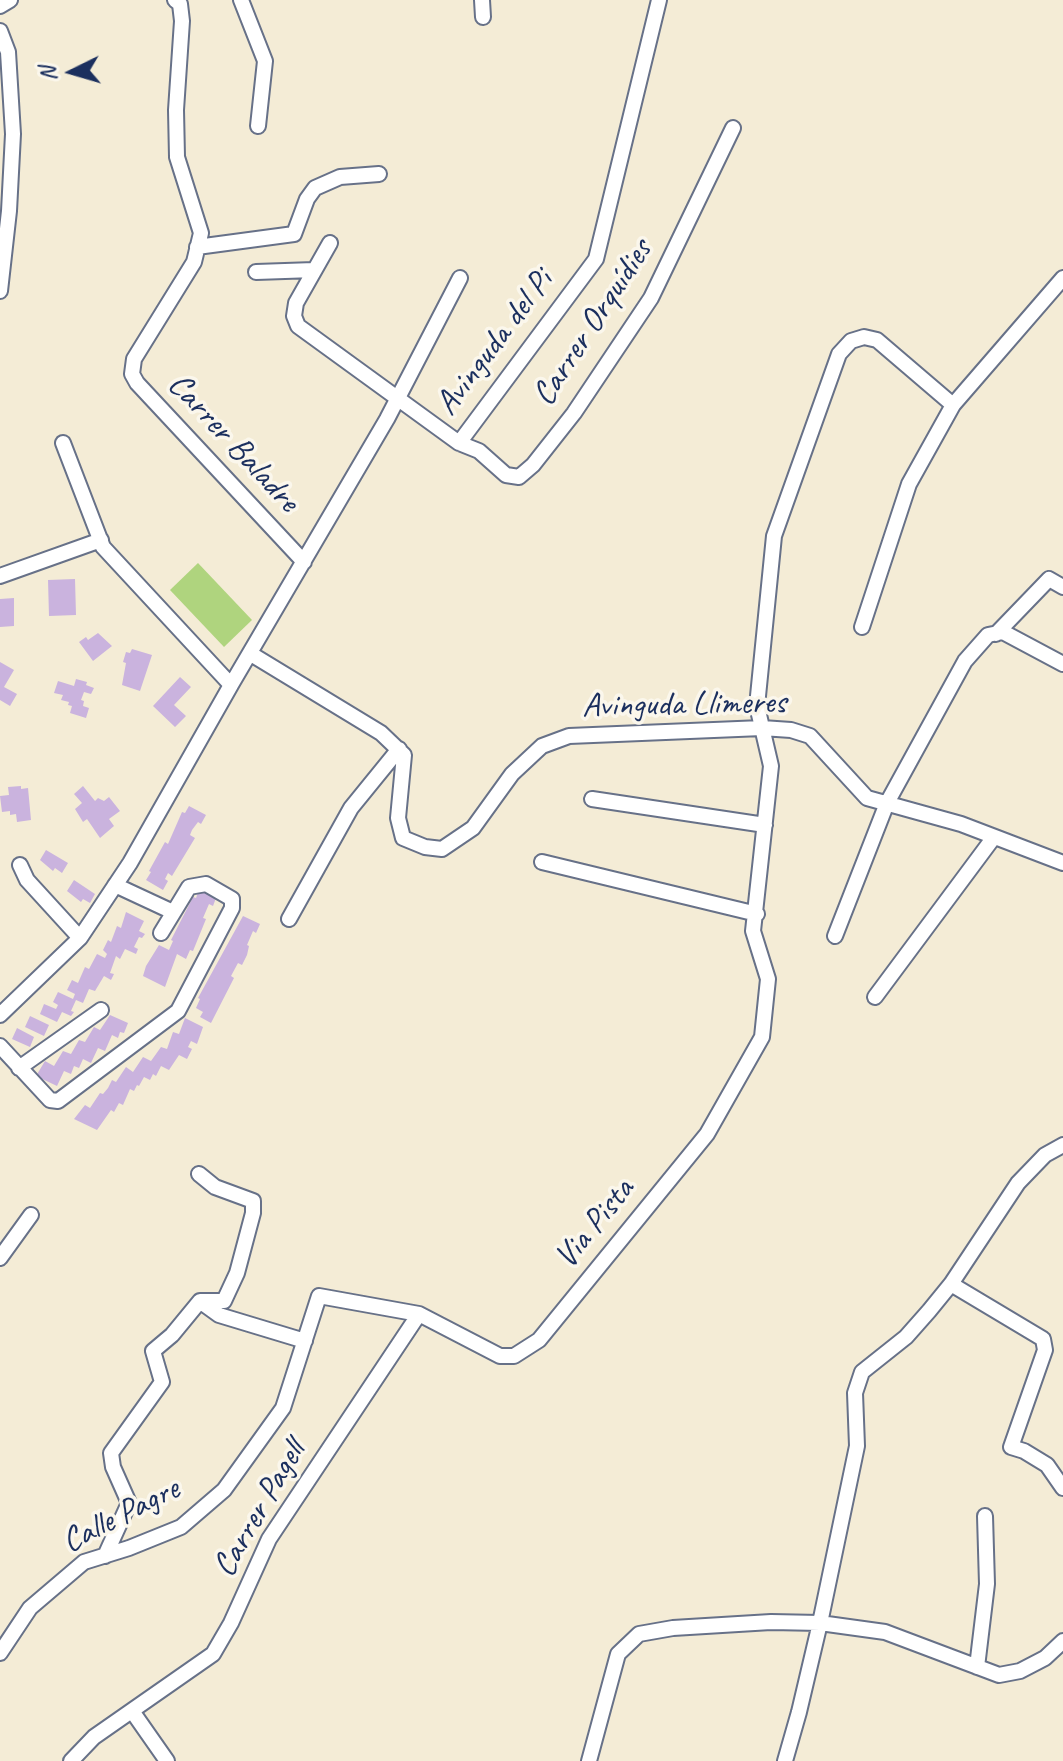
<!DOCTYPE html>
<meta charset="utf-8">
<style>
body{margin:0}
#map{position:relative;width:1063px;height:1761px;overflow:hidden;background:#f4ecd6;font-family:Caveat,sans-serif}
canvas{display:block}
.north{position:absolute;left:32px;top:32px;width:80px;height:80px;-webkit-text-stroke:6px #fbf7ec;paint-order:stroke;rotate:265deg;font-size:22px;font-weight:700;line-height:32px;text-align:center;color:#1b2f5e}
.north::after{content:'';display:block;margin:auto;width:28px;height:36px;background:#1b2f5e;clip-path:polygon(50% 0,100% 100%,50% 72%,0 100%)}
</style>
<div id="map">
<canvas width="1063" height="1761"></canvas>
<div class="north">N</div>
</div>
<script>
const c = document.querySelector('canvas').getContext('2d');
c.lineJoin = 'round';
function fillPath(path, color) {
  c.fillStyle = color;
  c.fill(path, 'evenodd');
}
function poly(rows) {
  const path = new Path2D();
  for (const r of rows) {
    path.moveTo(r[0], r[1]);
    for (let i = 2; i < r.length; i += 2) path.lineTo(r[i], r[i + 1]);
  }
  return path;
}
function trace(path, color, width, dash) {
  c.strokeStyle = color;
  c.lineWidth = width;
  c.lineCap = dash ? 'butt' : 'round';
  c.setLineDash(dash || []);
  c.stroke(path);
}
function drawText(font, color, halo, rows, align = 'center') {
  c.font = font + ' Caveat,sans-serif';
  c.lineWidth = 7;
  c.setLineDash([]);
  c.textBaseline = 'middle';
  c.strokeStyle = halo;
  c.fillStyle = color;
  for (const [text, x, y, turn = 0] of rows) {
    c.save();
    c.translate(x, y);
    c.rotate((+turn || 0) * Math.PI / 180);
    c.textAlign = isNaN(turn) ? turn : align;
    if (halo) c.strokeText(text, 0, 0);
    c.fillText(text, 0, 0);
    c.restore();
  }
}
fillPath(poly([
 [198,563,252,620,224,647,170,590]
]), '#afd47e');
fillPath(poly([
 [75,579,76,615,49,616,48,580],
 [14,598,14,626,0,627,0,599],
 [98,633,112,646,93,661,79,642,86,637,88,640],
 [132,649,152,655,140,691,122,685,126,663,123,662,126,652,130,653],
 [0,662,14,670,4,687,17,694,10,706,0,700],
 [180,677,191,687,174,705,186,716,175,727,153,706],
 [76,679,87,682,86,685,94,688,91,694,84,692,81,700,84,701,83,706,89,708,86,718,70,713,72,706,68,705,69,702,61,700,63,695,54,693,58,681,74,686],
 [21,786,21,789,28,788,31,820,17,822,16,814,10,815,10,811,2,812,0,796,9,795,8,787],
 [83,786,95,801,98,798,104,801,109,797,120,811,109,819,114,826,100,838,87,819,83,822,75,809,82,803,74,794],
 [189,806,206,815,201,824,198,822,192,830,190,835,195,838,172,876,168,873,165,879,168,881,163,890,146,880,151,872,149,871,165,842,168,844,182,812,185,813],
 [46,850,68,863,62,873,55,868,53,871,40,860],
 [74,880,95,894,90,903,83,899,81,902,67,891],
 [199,890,216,898,213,906,209,904,203,918,206,919,193,951,190,950,186,959,177,954,165,987,143,976,146,966,159,945,169,950,173,941,171,940,193,897,196,898],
 [126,912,144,921,139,931,145,934,142,938,139,937,134,947,138,949,136,954,125,949,120,959,116,956,110,973,114,974,111,980,104,976,95,991,89,989,83,1003,76,1000,71,1011,74,1012,71,1016,62,1012,57,1022,40,1014,44,1004,56,1009,58,1005,53,1002,58,992,73,999,75,994,67,990,72,980,78,983,85,967,89,969,97,954,105,958,107,954,103,950,108,940,111,942,117,926,121,928],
 [243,916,260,924,256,933,253,931,247,945,249,946,247,955,242,965,238,963,231,976,234,978,211,1023,200,1017,203,1012,196,1008,200,999,198,998],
 [110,1015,128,1023,124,1033,120,1032,118,1038,112,1035,105,1051,98,1048,91,1063,83,1059,79,1068,74,1066,71,1074,64,1071,57,1086,36,1076,45,1061,54,1066,63,1051,71,1054,79,1040,85,1042,94,1027,100,1030],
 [30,1016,49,1025,44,1036,25,1027],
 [185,1018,203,1027,197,1044,191,1041,188,1047,192,1049,187,1059,179,1055,169,1070,161,1066,156,1076,153,1074,150,1080,144,1077,139,1086,137,1085,134,1091,130,1089,123,1105,119,1103,114,1112,111,1110,97,1130,74,1119,85,1105,90,1108,100,1093,103,1094,108,1088,112,1080,116,1082,126,1067,133,1072,143,1057,151,1061,161,1047,167,1049,173,1032,179,1034],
 [17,1028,34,1037,30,1047,12,1039]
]), '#cab3de');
const minor = poly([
 [175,0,180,4,182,21,176,110,177,157,201,233,194,262,134,359,132,374,137,383,304,562],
 [241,0,265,61,258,126],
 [482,0,483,17],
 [0,6,10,0],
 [0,31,8,52,13,134,9,211,0,291],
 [330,243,296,303,294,316,298,326,459,443,596,259,659,0],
 [197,247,294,234,307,199,315,188,340,177,379,174],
 [256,272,314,270],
 [63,443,103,547,231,685,387,419,460,278],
 [459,443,479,451,506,475,519,477,533,465,574,413,651,298,733,128],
 [0,576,101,540],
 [862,627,909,484,953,405],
 [996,634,1049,579,1063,587],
 [251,654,381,733,404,755,398,818,403,838,425,847,442,849,473,828,512,774,542,746,569,736,762,728,791,730,810,736,867,798,961,824,1063,863],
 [592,799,765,825],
 [542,862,757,914],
 [20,865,27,880,80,938],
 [115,885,173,912],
 [289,919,351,808,399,749],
 [835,936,887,803,965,661,988,635,1003,632,1063,664],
 [875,997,994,837],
 [0,1015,80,938,130,863,231,685],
 [0,1046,50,1100,58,1101,178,1011,232,908,232,899,206,884,189,887,161,933],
 [19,1068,101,1010],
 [0,1258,31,1215],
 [951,1284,1043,1339,1045,1350,1011,1447,1024,1451,1047,1465,1063,1488],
 [201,1302,219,1315,305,1341],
 [105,1556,129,1503,113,1467,111,1453,162,1382,153,1351,172,1335,200,1301,224,1301,237,1273,253,1213,253,1201,215,1187,199,1174],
 [0,1653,30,1608,84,1562,129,1548,181,1527,224,1490,283,1408,319,1296,419,1314,500,1356,514,1356,539,1340,707,1134,762,1037,768,979,753,931,771,766,757,706,774,536,839,354,851,341,864,337,877,340,953,405,1063,278],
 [977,1667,987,1584,985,1516],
 [132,1711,167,1761],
 [71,1761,94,1737,213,1654,231,1623,269,1539,419,1314],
 [589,1761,618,1654,639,1634,673,1628,771,1622,820,1623,885,1632,999,1675,1020,1671,1045,1658,1063,1641],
 [785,1761,799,1712,820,1623,857,1446,855,1393,862,1372,906,1337,929,1311,951,1284,1018,1183,1045,1155,1063,1145]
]);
trace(minor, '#677188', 18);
trace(minor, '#fff', 14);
drawText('34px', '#1b2f5e', '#fbf7ec', [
 ["Carrer Orquídies",593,323,-57],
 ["Avinguda del Pi",495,343,-53],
 ["Carrer Baladre",233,443,47],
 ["Avinguda Llimeres",684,705,-1],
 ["Via Pista",595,1224,-51],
 ["Carrer Pagell",260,1509,-60],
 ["Calle Pagre",121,1516,-27]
]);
</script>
